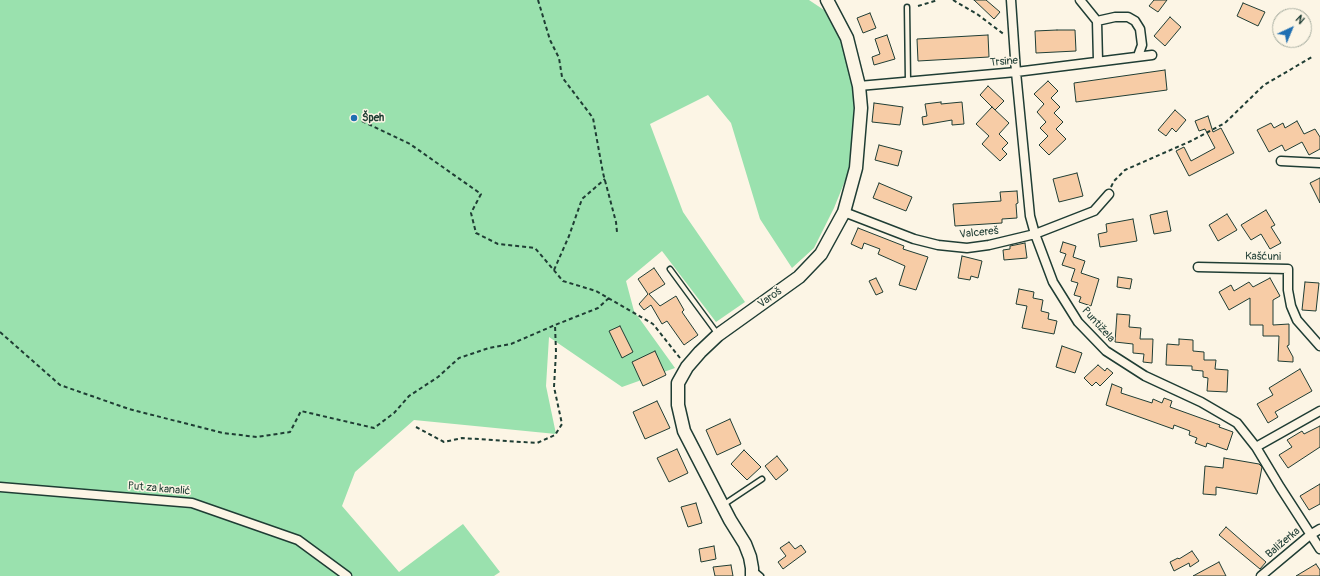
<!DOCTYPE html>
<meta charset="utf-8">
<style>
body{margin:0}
#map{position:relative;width:1320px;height:576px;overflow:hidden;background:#fcf5e5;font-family:Pangolin,sans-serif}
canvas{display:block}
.north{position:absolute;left:1272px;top:8px;width:40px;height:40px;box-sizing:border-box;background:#fcf5e5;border:1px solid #a4ab9e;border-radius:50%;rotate:44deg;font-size:11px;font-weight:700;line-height:16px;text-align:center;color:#1f3d34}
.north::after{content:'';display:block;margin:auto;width:14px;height:18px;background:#1f6fb2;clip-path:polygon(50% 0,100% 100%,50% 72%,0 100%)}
</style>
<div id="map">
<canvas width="1320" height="576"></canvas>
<div class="north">N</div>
</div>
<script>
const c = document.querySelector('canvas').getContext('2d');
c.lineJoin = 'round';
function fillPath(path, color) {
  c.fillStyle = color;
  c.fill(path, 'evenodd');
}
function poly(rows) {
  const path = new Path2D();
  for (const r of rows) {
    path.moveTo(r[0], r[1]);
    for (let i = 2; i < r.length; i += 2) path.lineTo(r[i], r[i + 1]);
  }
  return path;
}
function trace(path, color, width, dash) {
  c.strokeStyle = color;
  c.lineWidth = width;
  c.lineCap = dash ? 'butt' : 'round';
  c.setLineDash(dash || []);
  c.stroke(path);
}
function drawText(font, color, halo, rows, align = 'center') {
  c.font = font + ' Pangolin,sans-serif';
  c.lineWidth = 3;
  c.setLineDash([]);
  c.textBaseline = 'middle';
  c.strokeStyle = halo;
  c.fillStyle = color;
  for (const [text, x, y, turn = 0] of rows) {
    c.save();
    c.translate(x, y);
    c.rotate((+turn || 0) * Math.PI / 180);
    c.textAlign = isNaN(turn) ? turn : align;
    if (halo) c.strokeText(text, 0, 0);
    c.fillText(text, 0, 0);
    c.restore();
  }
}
fillPath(poly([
 [0,0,809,0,824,10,841,40,853,90,854,108,852,154,849,171,834,208,814,248,792,268,760,219,731,123,708,95,650,124,683,212,745,302,716,322,662,251,626,281,634,311,675,368,622,387,549,337,546,386,556,434,414,420,355,472,342,506,399,572,463,524,500,572,494,576,0,576]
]), '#9ae1ae');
const building = poly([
 [974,0,986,0,1000,12,994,19,974,0],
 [1154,0,1167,0,1158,12,1149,6,1154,0],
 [1243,3,1265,12,1258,26,1237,16,1243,3],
 [870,13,876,28,863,33,857,18,870,13],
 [1170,17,1181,27,1165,46,1154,36,1170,17],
 [1057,30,1075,30,1076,51,1036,53,1035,31,1057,30],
 [887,35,895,59,874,65,872,57,880,54,875,39,887,35],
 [988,35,989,57,918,61,917,39,988,35],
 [1165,70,1167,90,1076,102,1074,83,1165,70],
 [1048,81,1058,91,1051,98,1060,107,1054,113,1063,122,1056,129,1066,139,1049,155,1039,145,1048,136,1040,128,1046,122,1037,112,1044,104,1034,94,1048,81],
 [988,86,1004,101,995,110,980,95,988,86],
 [941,102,941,104,962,102,964,124,952,125,952,120,923,125,922,117,927,116,925,104,941,102],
 [874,103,903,107,900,125,872,122,874,103],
 [992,107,1009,123,999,134,1008,143,1002,149,1007,154,1000,161,982,144,989,136,976,124,992,107],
 [1175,110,1186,120,1176,132,1172,128,1166,136,1158,130,1175,110],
 [1208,116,1213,132,1221,128,1234,153,1189,176,1176,151,1184,147,1191,161,1215,148,1205,129,1199,131,1195,121,1208,116],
 [1297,121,1304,134,1315,129,1320,137,1320,149,1309,155,1302,142,1285,151,1282,145,1269,152,1257,130,1271,123,1274,128,1283,123,1285,128,1297,121],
 [879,145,902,151,898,166,875,160,879,145],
 [1077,173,1083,196,1059,202,1053,179,1077,173],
 [1320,178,1320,203,1310,183,1320,178],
 [879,183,912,197,906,211,873,198,879,183],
 [1017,191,1018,203,1016,204,1017,218,1002,219,1002,223,955,226,953,204,1001,201,1000,192,1017,191],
 [1266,210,1275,225,1271,227,1281,243,1270,249,1261,234,1251,240,1241,225,1266,210],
 [1167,211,1171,231,1154,234,1150,215,1167,211],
 [1227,214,1237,230,1218,241,1209,225,1227,214],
 [1133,219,1137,241,1100,247,1098,234,1107,232,1106,224,1133,219],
 [858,228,904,246,903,249,928,257,916,290,899,285,905,266,878,254,880,249,864,243,862,249,851,244,858,228],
 [1063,242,1076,246,1073,257,1085,261,1081,273,1099,279,1091,306,1079,302,1081,297,1074,295,1078,283,1071,281,1075,269,1062,265,1066,254,1060,252,1063,242],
 [1025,243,1027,258,1004,260,1003,250,1010,249,1010,246,1025,243],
 [962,256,982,261,978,278,971,276,970,280,958,278,962,256],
 [654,268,665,284,649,294,660,306,676,296,684,310,682,312,698,335,684,345,667,321,662,324,651,305,644,310,639,304,648,294,638,279,654,268],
 [1118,277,1132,279,1130,289,1117,287,1118,277],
 [876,278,883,292,876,295,869,281,876,278],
 [1270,278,1280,296,1273,300,1273,325,1289,324,1289,345,1287,346,1293,357,1293,362,1278,361,1279,336,1263,336,1263,325,1250,325,1250,298,1229,310,1219,292,1231,285,1234,291,1249,282,1253,287,1270,278],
 [1305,282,1319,283,1316,311,1302,310,1305,282],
 [1019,289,1034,292,1033,298,1043,300,1041,311,1049,313,1048,319,1057,321,1054,334,1022,328,1027,306,1016,304,1019,289],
 [1117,314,1130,315,1129,327,1141,328,1140,339,1153,339,1152,363,1143,362,1144,354,1133,353,1133,344,1115,342,1117,314],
 [620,326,633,352,622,358,609,331,620,326],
 [1179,339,1193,340,1193,351,1204,352,1204,360,1216,360,1215,369,1228,370,1227,392,1207,391,1208,378,1203,377,1203,371,1192,370,1192,366,1166,365,1167,344,1179,345,1179,339],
 [1062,346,1082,353,1075,373,1056,367,1062,346],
 [655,351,666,375,643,386,632,362,655,351],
 [1098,365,1105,371,1107,368,1113,373,1100,386,1096,382,1092,386,1084,378,1098,365],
 [1300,369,1312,391,1275,412,1278,417,1268,423,1257,404,1273,395,1269,388,1300,369],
 [1112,384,1122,388,1121,393,1152,403,1153,399,1162,403,1164,398,1172,401,1170,407,1220,425,1219,427,1233,432,1227,450,1207,443,1206,447,1195,443,1197,438,1189,435,1190,431,1174,425,1173,429,1106,405,1112,384],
 [657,401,670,428,645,439,633,412,657,401],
 [730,419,741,444,717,455,706,430,730,419],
 [1320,426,1320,447,1288,468,1279,455,1292,447,1287,440,1302,431,1304,434,1320,426],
 [677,449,688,473,669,482,657,458,677,449],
 [744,450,761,467,747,480,731,464,744,450],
 [777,456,788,470,776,480,765,466,777,456],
 [1224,458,1259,464,1262,467,1257,494,1216,487,1216,495,1203,494,1205,466,1223,468,1224,458],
 [1320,484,1320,504,1309,510,1300,496,1320,484],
 [696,503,702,523,688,527,681,507,696,503],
 [1226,527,1266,562,1260,569,1219,535,1226,527],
 [789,542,795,549,801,545,806,552,783,569,778,562,786,556,780,548,789,542],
 [714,546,716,559,701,562,699,549,714,546],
 [1192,551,1199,561,1190,567,1189,563,1174,571,1170,562,1178,558,1179,559,1192,551],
 [1219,562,1226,576,1193,576,1219,562],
 [1316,564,1320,570,1320,576,1296,576,1316,564],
 [731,565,733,576,715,576,713,567,731,565]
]);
fillPath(building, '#f7cca6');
trace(building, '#1f3d34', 1);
const lane = poly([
 [907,7,908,81],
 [670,269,717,333],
 [723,505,762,479],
 [754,570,761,576]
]);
const street = poly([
 [1011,0,1016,72,1030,216,1035,234,1053,282,1078,322,1106,351,1145,376,1201,402,1237,423,1256,447,1280,487,1320,549],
 [1080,0,1097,21,1098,61],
 [1097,21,1115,17,1128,17,1135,21,1140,29,1142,45,1138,56],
 [859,86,1016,72,1152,55],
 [1281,161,1320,163],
 [844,212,914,239,938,245,967,248,989,245,1035,234,1094,211,1109,194],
 [1198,267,1288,269,1288,290,1291,306,1297,320,1320,346],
 [1256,447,1320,411],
 [0,487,192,503,298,540,347,576],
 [1261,576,1310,535,1320,529]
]);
const secondary = poly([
 [752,576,752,568,750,557,745,544,730,520,684,431,678,405,678,383,687,367,700,352,718,335,799,277,821,254,844,212,856,168,861,108,859,86,847,38,827,0]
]);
trace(lane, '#1f3d34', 7);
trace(street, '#1f3d34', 11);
trace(secondary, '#1f3d34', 15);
trace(poly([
 [538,0,550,40,559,58,562,77,593,118,603,173,616,222,617,232],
 [953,0,977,14,1005,35],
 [918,6,938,0],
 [362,121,410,144,481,194,471,213,476,233,498,244,535,248,563,281,596,291,653,324,680,358],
 [1111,187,1114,181,1125,170,1191,141,1225,123,1264,85,1312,57],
 [554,270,569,236,582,199,605,179],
 [0,332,60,385,129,409,223,433,257,437,290,432,301,411,374,428,394,413,409,396,438,377,459,358,489,348,511,344,555,325],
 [416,427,444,442,462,438,537,443,555,435,562,424,554,387,556,352,555,325,598,308,609,298]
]), '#1f3d34', 2, [4, 3]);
trace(lane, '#fcf5e5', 4);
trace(street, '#fcf5e5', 8);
trace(secondary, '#fcf5e5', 12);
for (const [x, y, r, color] of [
 [354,118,4,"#1f6fb2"]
]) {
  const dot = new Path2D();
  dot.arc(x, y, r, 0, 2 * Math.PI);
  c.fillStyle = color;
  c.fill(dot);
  trace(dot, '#fcf5e5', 1.5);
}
drawText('11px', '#1f3d34', '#fcf5e5', [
 ["Trsine",1004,62,-5],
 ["Valcereš",979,233,-6],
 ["Kašćuni",1263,257,1],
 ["Varoš",770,298,-36],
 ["Puntižela",1098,325,48],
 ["Put za kanalić",159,489,5],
 ["Baližerka",1283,543,-40]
]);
drawText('bold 11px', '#1f3d34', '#fcf5e5', [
 ["Špeh",362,118]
], 'left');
</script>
